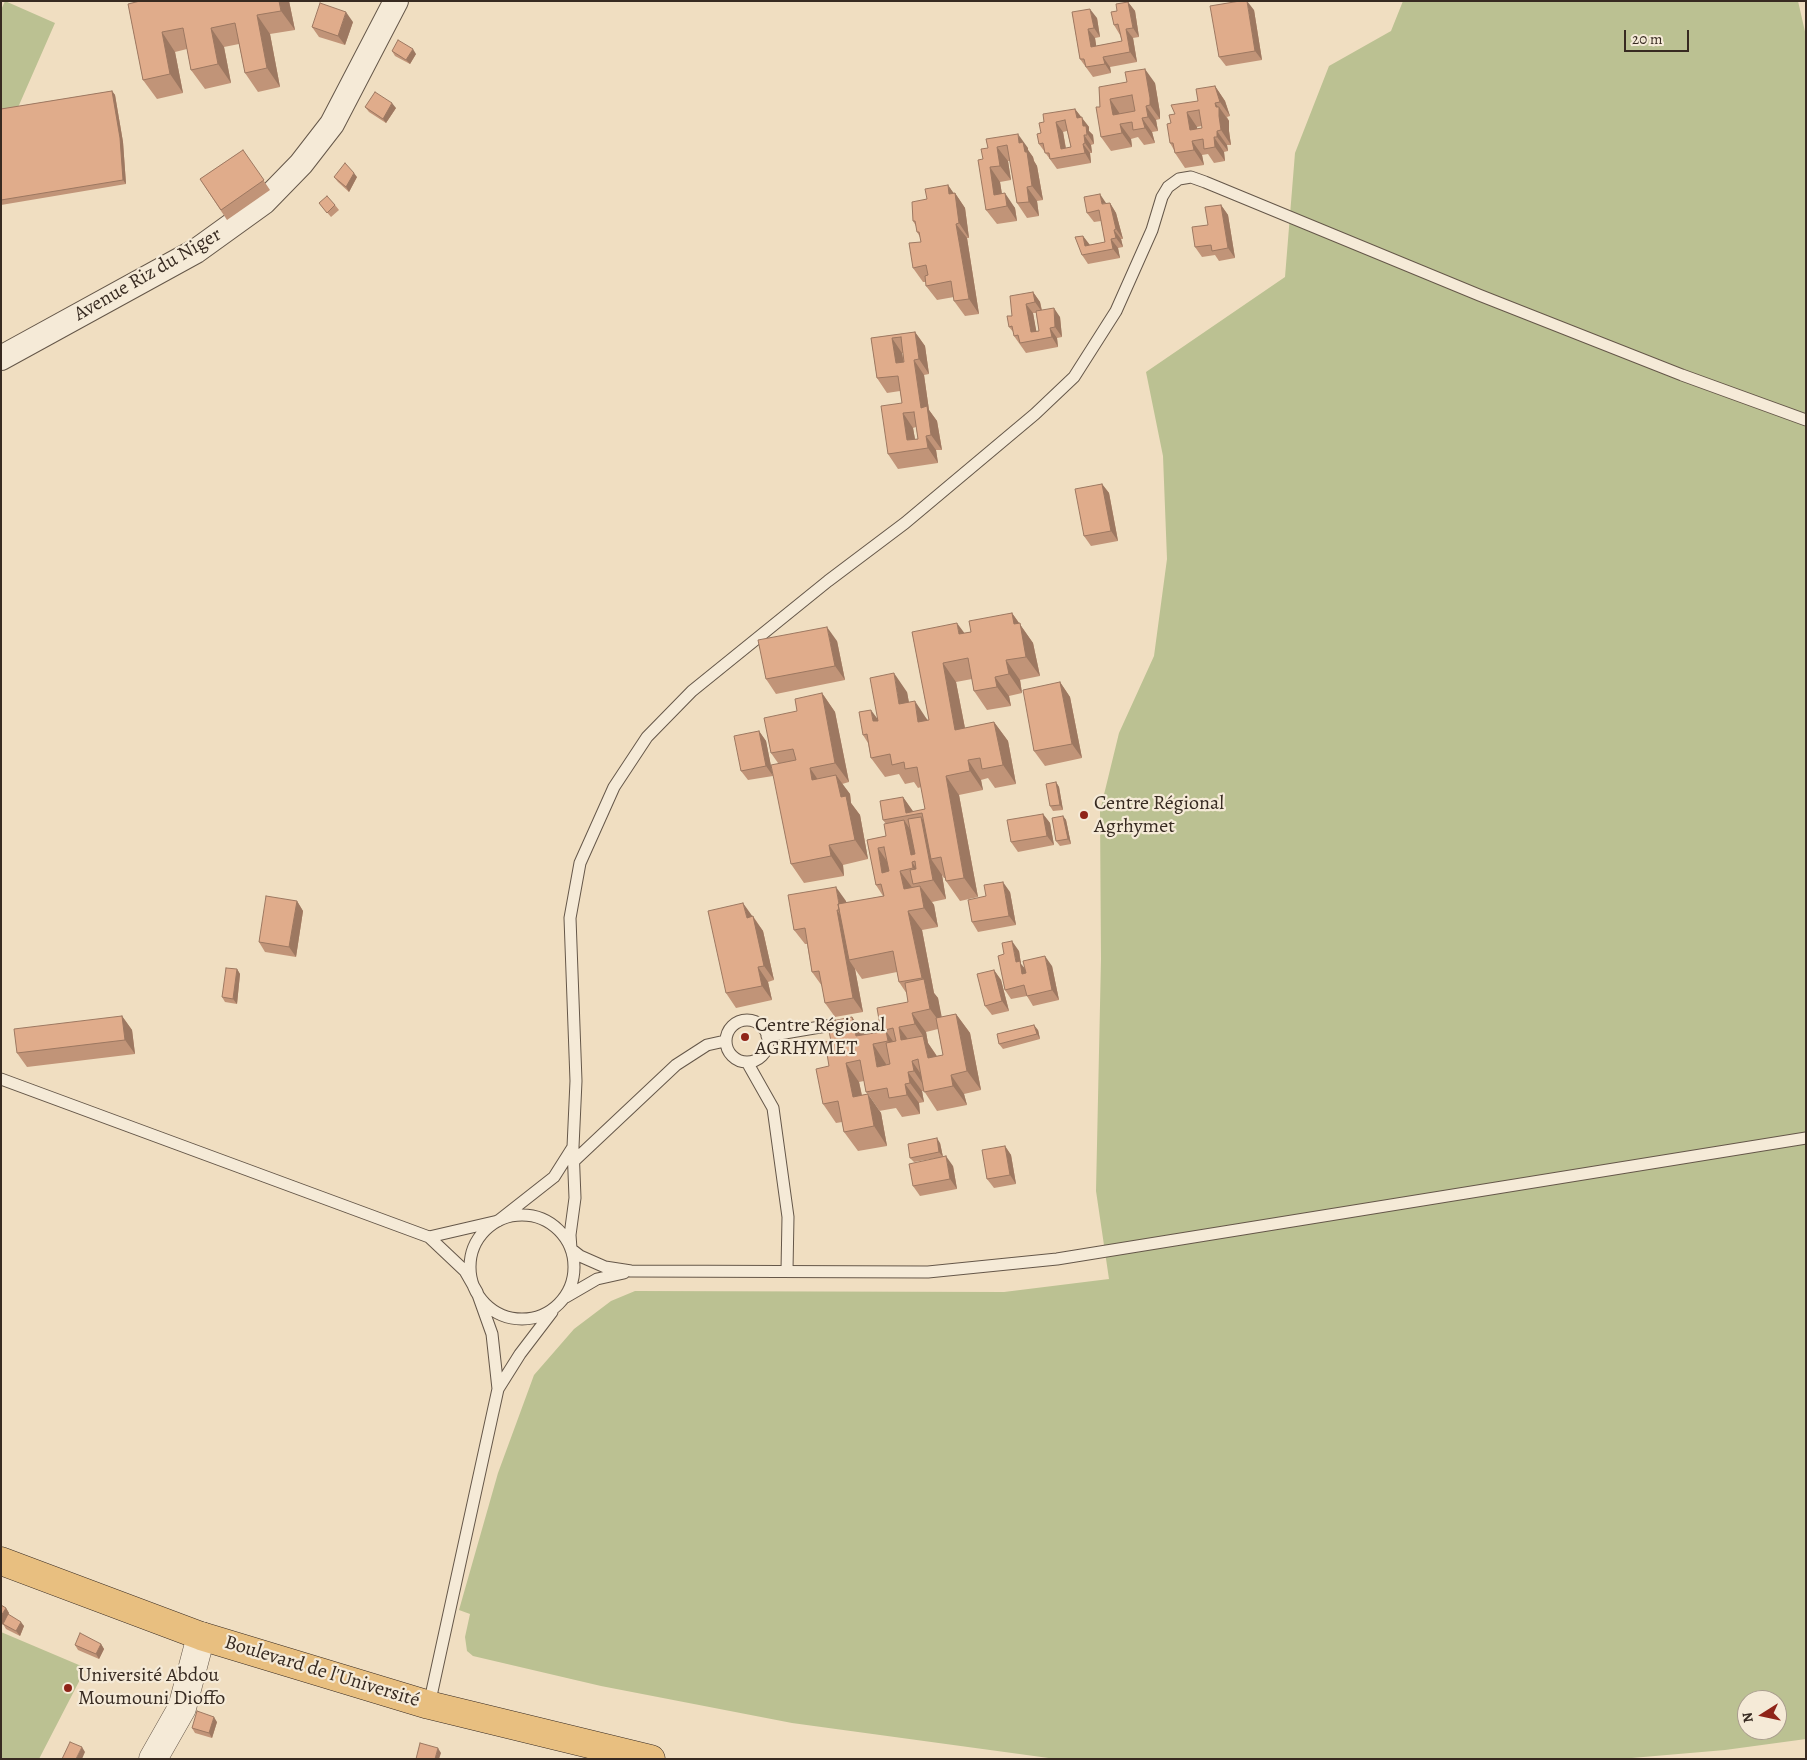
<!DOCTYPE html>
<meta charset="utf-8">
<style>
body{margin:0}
#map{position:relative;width:1807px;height:1760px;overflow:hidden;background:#f0dec1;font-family:Alegreya,serif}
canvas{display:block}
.frame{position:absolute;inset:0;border:2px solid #372a21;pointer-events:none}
.north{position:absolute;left:1737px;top:1690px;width:50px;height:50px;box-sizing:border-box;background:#f5ead7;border:1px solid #a99d8e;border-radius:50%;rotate:260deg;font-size:14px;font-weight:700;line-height:20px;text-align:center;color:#372a21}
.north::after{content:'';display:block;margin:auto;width:18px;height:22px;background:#8f2418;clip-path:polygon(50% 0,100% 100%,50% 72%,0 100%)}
.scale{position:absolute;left:1624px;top:30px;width:65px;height:22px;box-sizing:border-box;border:2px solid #372a21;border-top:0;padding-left:6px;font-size:15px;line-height:18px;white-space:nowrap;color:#372a21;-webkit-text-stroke:4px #f5ead7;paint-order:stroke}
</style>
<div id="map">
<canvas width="1807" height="1760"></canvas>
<div class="frame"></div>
<div class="north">N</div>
<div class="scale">20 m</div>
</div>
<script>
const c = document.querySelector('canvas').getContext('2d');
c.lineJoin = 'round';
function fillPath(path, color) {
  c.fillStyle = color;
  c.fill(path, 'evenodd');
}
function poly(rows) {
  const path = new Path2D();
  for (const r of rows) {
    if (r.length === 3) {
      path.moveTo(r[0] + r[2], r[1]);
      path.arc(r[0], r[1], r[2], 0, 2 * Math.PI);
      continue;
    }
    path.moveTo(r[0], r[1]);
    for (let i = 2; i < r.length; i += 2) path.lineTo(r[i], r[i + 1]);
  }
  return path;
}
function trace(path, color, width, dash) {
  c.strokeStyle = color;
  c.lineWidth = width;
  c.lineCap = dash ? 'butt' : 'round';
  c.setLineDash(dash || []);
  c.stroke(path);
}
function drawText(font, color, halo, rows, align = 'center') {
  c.font = font + ' Alegreya,serif';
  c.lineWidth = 4.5;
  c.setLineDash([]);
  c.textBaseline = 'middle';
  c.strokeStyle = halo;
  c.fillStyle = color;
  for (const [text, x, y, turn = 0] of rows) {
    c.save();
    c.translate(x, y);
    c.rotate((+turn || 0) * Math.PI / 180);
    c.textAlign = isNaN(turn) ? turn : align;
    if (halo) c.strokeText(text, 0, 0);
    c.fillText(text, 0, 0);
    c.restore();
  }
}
fillPath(poly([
 [5,1,55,23,16,112,1,114,1,10],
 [1403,1,1798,1,1806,36,1806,1739,1725,1750,1620,1759,1056,1759,792,1723,601,1686,473,1656,467,1651,465,1637,470,1614,459,1610,498,1473,534,1375,574,1329,611,1301,635,1291,1004,1292,1109,1279,1096,1191,1101,959,1100,811,1119,733,1154,656,1167,559,1163,456,1146,372,1285,277,1295,153,1329,66,1391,31],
 [1747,1700,1777,1700,1777,1730,1747,1730],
 [1,1632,86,1668,39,1759,1,1759]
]), '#bbc192');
const service = poly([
 [1806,420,1682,375,1479,295,1205,182,1191,177,1179,179,1168,187,1162,197,1152,230,1116,311,1074,377,1035,414,905,523,828,581,692,691,647,737,614,787,580,863,570,918,576,1081,573,1147,575,1198,570,1235,571,1249,580,1256,605,1267,631,1271,928,1272,1057,1259,1806,1138],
 [747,1041,21],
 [767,1036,832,1025],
 [747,1062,773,1108,788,1217,787,1270],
 [1,1079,429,1237,465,1271,477,1292,492,1334,498,1389,429,1705],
 [575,1160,676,1065,707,1045,725,1041],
 [522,1267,52],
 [429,1237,498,1221,554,1177,573,1147],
 [566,1297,597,1279,624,1273],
 [498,1389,520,1354,552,1312]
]);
const minor = poly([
 [1,358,196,251,264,202,301,164,332,124,396,1]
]);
const tertiary = poly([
 [153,1759,182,1708,201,1636]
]);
const primary = poly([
 [1,1561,201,1636,429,1705,651,1759]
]);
trace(service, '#655749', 13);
trace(minor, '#655749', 26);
trace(tertiary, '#655749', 29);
trace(primary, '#372a21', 29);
trace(service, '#f5ead7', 11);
trace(minor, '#f5ead7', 24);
trace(tertiary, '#f5ead7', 28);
trace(primary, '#e8bf80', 28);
fillPath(poly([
 [289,1,295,30,270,34,280,87,258,92,245,73,239,44,224,47,231,83,205,89,191,70,187,49,175,52,183,93,157,99,143,80,128,4],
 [1128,2,1135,11,1139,37,1133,38,1137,62,1110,67,1111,73,1093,77,1080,59,1072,12,1097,18,1100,37,1095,38,1096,46,1122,41,1120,35,1114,25,1117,11],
 [1254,10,1262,60,1226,66,1219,57],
 [353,22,345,45,319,37,312,27],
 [392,51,416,54,410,64,395,56],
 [1155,83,1160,113,1160,119,1156,120,1158,131,1152,132,1155,143,1144,145,1138,137,1131,139,1132,147,1111,151,1101,137,1099,87],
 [1215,86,1225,101,1230,116,1227,117,1229,121,1229,131,1231,145,1227,145,1228,151,1224,152,1225,161,1214,163,1208,154,1202,155,1204,165,1185,168,1175,153,1174,150,1170,143,1171,123,1175,114,1198,101],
 [1202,126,1202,128,1197,129,1197,127],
 [112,91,115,95,123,142,126,184,1,205,1,109],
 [365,107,396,108,386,123,369,112],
 [1075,109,1089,127,1089,131,1093,135,1094,144,1091,145,1092,153,1090,153,1091,163,1057,169,1039,144,1041,133,1044,122],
 [1067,131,1071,147,1066,148,1063,132],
 [986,139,1028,148,1028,150,1033,157,1034,161,1037,166,1043,200,1037,201,1039,216,1027,218,1017,203,1010,161,1008,161,1011,180,1000,182,1002,194,1015,208,1017,221,997,224,986,210,983,159,988,148],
 [243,150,270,190,227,220,200,179],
 [334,177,357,177,349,192,338,182],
 [948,185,953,193,955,193,965,208,969,238,967,238,979,314,965,316,954,301,954,297,937,300,926,286,926,282,923,282,913,268,921,242,920,237,917,232,916,226,913,221,927,199],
 [319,203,335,205,339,210,331,217],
 [1110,203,1116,213,1123,239,1121,239,1123,247,1118,248,1120,258,1088,264,1082,255,1083,236,1089,245,1105,242,1101,221,1094,222,1087,213,1107,204],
 [1221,205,1228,215,1235,258,1219,261,1215,255,1202,257,1195,247,1208,225],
 [1033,292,1040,302,1042,310,1060,317,1062,337,1057,338,1058,347,1026,353,1014,336,1014,333,1009,327],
 [1033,313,1036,313,1039,331,1036,331],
 [915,332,925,346,929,374,924,375,929,410,937,421,942,450,936,450,938,463,898,469,888,454,902,403,900,391,887,393,877,378,871,338],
 [902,353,903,353,904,362],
 [916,427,918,439,915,439,913,428],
 [1102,484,1109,493,1118,541,1091,546,1084,536],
 [1012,613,1033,643,1040,676,1020,680,1022,693,1009,696,1011,706,987,710,974,691,972,679,956,682,965,728,994,722,1008,741,1016,784,995,788,988,778,981,780,983,790,959,795,978,897,960,901,946,881,945,878,944,878,942,875,946,899,932,902,934,905,938,927,922,930,934,993,938,998,941,1017,956,1014,970,1033,981,1090,964,1094,967,1105,937,1111,924,1091,922,1091,924,1102,919,1103,920,1114,902,1117,896,1108,879,1111,866,1092,864,1081,859,1082,862,1095,868,1094,881,1113,887,1146,858,1151,844,1132,842,1122,836,1123,823,1104,829,1066,831,1041,852,1017,865,1035,882,1032,881,1031,908,1002,907,994,899,982,897,972,862,979,855,969,863,1012,835,1017,825,1003,822,986,812,972,807,944,805,944,794,930,846,901,846,903,883,896,876,885,867,840,886,836,886,824,883,820,903,797,913,812,925,809,921,787,918,788,914,782,905,784,899,774,885,777,871,758,868,743,863,735,877,718,907,692,909,703,928,720,929,720,912,632,965,633,971,632],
 [938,1029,943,1055,937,1056,928,1043,926,1032],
 [837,641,845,680,776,694,766,679],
 [1060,682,1070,697,1082,758,1045,766,1034,751],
 [822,693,835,712,849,782,842,784,850,794,851,803,860,815,868,859,843,865,844,876,804,883,791,864,778,763,771,753,797,711],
 [759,731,766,741,773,776,748,780,741,771],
 [1056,782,1059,787,1063,810,1053,811,1050,806],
 [1043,814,1050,823,1054,845,1018,852,1011,842],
 [1063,816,1066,820,1071,844,1060,846,1056,841],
 [1010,892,1016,925,978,932,972,922],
 [297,901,303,911,296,957,265,952,259,942],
 [753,916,763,931,774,980,768,982,772,1000,736,1008,726,993],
 [1019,951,1021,964,1025,969,1052,966,1059,1000,1033,1006,1027,996,1011,999,1005,990],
 [237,969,240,974,237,1004,225,1002,222,997],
 [994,970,1001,980,1009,1011,992,1015,985,1006],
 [122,1016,132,1030,135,1054,27,1067,17,1053],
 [1038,1030,1040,1039,1003,1049,999,1044],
 [940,1143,943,1157,914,1162,910,1158],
 [1005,1146,1011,1155,1016,1184,994,1188,987,1179],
 [953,1166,957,1189,920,1196,913,1186],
 [6,1608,9,1613,8,1615,24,1626,20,1636,6,1629,3,1624],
 [101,1644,104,1649,99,1659,78,1650,75,1645],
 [217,1722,212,1738,195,1733,192,1728]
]), '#c19478');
fillPath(poly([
 [279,1,289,1,295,30,281,11],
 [1247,1,1254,10,1262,60,1255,51],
 [1128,2,1135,11,1139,37,1133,28],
 [1090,9,1097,18,1100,37,1094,28],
 [346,12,353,22,345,45,338,36],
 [257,15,270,34,280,87,267,68],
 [211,28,224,47,231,83,218,64],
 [1088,29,1095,38,1098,57,1091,47],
 [1126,29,1133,38,1137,62,1130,52],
 [162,32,175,52,183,93,170,74],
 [413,49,416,54,410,64,406,60],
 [1103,57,1110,67,1111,73,1105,64],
 [1145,69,1155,83,1160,113,1160,119,1150,105],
 [1215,86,1225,101,1230,116,1220,102],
 [112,91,115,95,123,142,126,184,123,180],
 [1110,99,1120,114,1120,124,1131,139,1132,147,1122,133,1113,115],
 [392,103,396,108,386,123,383,119],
 [1215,103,1219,108,1219,107,1229,121,1229,131,1231,145,1221,130],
 [1146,106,1156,120,1158,131,1148,117],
 [1075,109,1089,127,1089,131,1093,135,1094,144,1077,118],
 [1187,112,1197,127,1199,139,1190,130],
 [1142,118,1152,132,1155,143,1145,128],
 [1056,122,1063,132,1067,156,1061,149],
 [1217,131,1227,145,1228,151,1217,137],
 [1018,134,1028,148,1028,150,1033,157,1034,161,1037,166,1043,200,1032,186,1019,143],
 [1084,135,1091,145,1092,153,1085,143],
 [1214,137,1224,152,1225,161,1215,147],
 [1192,141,1202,155,1204,165,1194,150],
 [1083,144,1090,153,1091,163,1085,153],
 [997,147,1008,161,1011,180,1000,166],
 [990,167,1000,182,1004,207,994,195],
 [354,173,357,177,349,192,346,187],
 [948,185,955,195,955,193,965,208,969,238,959,223,949,194],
 [1027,187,1037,201,1039,216,1029,202],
 [1005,193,1015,208,1017,221,1007,206],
 [1100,194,1106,203,1102,204],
 [1110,203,1116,213,1123,239,1116,229],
 [1221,205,1228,215,1235,258,1228,248],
 [956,224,967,238,979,314,969,299],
 [1114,230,1121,239,1123,247,1116,238],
 [1083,236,1090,245,1085,246],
 [1111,239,1118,248,1120,258,1113,249],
 [1033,292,1040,302,1042,312,1035,302],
 [1026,304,1033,313,1038,340,1031,332],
 [1054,308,1060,317,1062,337,1055,327],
 [1050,328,1057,338,1058,347,1052,337],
 [915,332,925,346,929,374,919,359],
 [892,338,902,353,906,378,896,363],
 [914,360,924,375,929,410,937,421,942,450,931,435,921,408],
 [903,413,913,428,917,450,907,440],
 [926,436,936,450,938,463,928,448],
 [1102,484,1109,493,1118,541,1111,531],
 [1012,613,1033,643,1040,676,1026,657,1014,624],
 [957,623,971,642,959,634],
 [827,627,837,641,845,680,835,666],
 [1006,660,1020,680,1022,693,1009,674],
 [943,663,956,682,969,749,955,730],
 [894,673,907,692,913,724,899,704],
 [995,677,1009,696,1011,706,997,687],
 [1060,682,1070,697,1082,758,1072,744],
 [822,693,835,712,849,782,835,763],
 [915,701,928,721,918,722],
 [871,710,885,729,873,721],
 [994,722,1008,741,1016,784,1003,765],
 [759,731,766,741,773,776,766,766],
 [968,760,981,780,983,790,970,771],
 [810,768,823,787,812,780],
 [836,775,850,794,851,803,860,815,868,859,855,840,841,797],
 [946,776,959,795,978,897,964,878],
 [1056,782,1059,787,1063,810,1060,805],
 [903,797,915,814,906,813],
 [1043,814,1050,823,1054,845,1047,836],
 [1063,816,1066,820,1071,844,1068,839],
 [921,817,934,836,931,859,942,875,946,899,933,880],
 [904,820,917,840,924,874,911,855],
 [829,845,843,865,844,876,831,856],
 [878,848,891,867,896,892,882,873],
 [912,862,925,881,923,882,913,868],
 [900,871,914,890,904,889],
 [1003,882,1010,892,1016,925,1009,916],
 [920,886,934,905,938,927,924,908],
 [836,887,846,901,850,924,840,910],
 [297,901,303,911,296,957,289,947],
 [743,903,763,931,774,980,764,966,747,918],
 [837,910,847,925,849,960,855,969,863,1012,853,998],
 [908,911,922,930,934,993,938,998,944,1028,930,1009,925,983,922,978],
 [1012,941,1019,951,1021,964,1027,971,1029,983,1022,974,1016,962],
 [1045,956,1052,966,1059,1000,1052,990],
 [758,967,768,982,772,1000,762,986],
 [237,969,240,974,237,1004,233,999],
 [994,970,1001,980,1009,1011,1002,1001],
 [912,1013,926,1032,928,1043,936,1055,941,1077,928,1058,923,1036,915,1024],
 [956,1014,970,1033,981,1090,967,1071],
 [122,1016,132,1030,135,1054,125,1040],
 [852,1017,866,1036,856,1036],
 [1034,1025,1038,1030,1040,1039,1037,1034],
 [899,1027,913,1046,901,1040],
 [886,1031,899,1050,901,1061,888,1041],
 [873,1044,886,1064,890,1086,877,1067],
 [912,1061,925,1080,927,1090,914,1071],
 [846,1063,859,1082,866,1116,853,1097],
 [908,1072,922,1091,924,1102,910,1083],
 [951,1075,964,1094,967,1105,953,1086],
 [905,1084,919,1103,920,1114,907,1095],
 [868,1094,881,1113,887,1146,874,1126],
 [937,1138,940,1143,943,1157,939,1152],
 [1005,1146,1011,1155,1016,1184,1010,1175],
 [946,1156,953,1166,957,1189,950,1179],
 [6,1608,9,1613,1,1627,1,1616],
 [21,1622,24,1626,20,1636,16,1631],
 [101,1644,104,1649,99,1659,96,1654],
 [214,1717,217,1722,212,1738,209,1733],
 [82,1747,85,1752,82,1759,76,1759],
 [438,1748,441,1753,439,1759,435,1759]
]), '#9d7861');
const building = poly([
 [140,1,279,1,281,11,257,15,267,68,245,73,235,23,211,28,218,64,191,70,183,28,162,32,170,74,143,80,128,4,140,1],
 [1240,1,1247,1,1255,51,1219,57,1210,6,1240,1],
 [1128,2,1133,28,1126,29,1130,52,1103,57,1105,64,1086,67,1084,59,1080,59,1072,12,1090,9,1094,28,1088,29,1091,47,1122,41,1118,24,1114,25,1111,12,1117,11,1116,4,1128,2],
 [320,3,346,12,338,36,312,27,320,3],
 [398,40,413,49,406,60,392,51,398,40],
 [1145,69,1150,98,1150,105,1146,106,1148,117,1142,118,1145,128,1133,130,1132,122,1120,124,1122,133,1101,137,1096,107,1100,107,1099,87,1127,82,1125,72,1145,69],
 [1132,95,1135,111,1113,115,1110,99,1132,95],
 [1215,86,1220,102,1215,103,1216,107,1219,107,1219,116,1221,130,1217,131,1217,137,1214,137,1215,147,1204,149,1203,139,1192,141,1194,150,1175,153,1173,143,1170,143,1167,124,1171,123,1169,115,1175,114,1171,105,1198,101,1196,89,1215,86],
 [1199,110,1202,128,1190,130,1187,112,1199,110],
 [112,91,120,138,123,180,1,200,1,109,112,91],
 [375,92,392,103,383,119,365,107,375,92],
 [1075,109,1077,118,1082,117,1083,126,1086,126,1087,135,1084,135,1085,143,1083,144,1085,153,1050,159,1049,153,1045,153,1043,143,1039,144,1037,134,1041,133,1039,123,1044,122,1043,114,1075,109],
 [1065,120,1071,147,1061,149,1056,122,1065,120],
 [1018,134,1019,143,1023,142,1025,152,1027,152,1032,186,1027,187,1029,202,1017,203,1007,145,997,147,1000,166,990,167,994,195,1005,193,1007,206,986,210,978,160,983,159,981,149,988,148,986,139,1018,134],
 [243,150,264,180,221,210,200,179,243,150],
 [345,163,354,173,346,187,334,177,345,163],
 [948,185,949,194,955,193,959,223,956,224,969,299,954,301,951,281,926,286,925,276,928,275,926,265,913,268,909,243,921,242,919,232,917,232,915,221,913,221,912,202,927,199,925,189,948,185],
 [1100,194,1102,204,1110,203,1116,229,1114,230,1116,238,1111,239,1113,249,1082,255,1075,237,1083,236,1085,246,1105,242,1099,210,1087,213,1084,197,1100,194],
 [327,196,335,205,327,213,319,203,327,196],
 [1221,205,1228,248,1212,251,1211,245,1195,247,1192,227,1208,225,1205,207,1221,205],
 [1033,292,1035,302,1026,304,1031,332,1039,331,1036,311,1054,308,1055,327,1050,328,1052,337,1020,343,1018,335,1014,336,1012,326,1009,327,1007,316,1012,316,1010,296,1033,292],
 [915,332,919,359,914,360,921,408,927,406,931,435,926,436,928,448,888,454,881,406,902,403,898,376,877,378,871,338,915,332],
 [901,337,904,362,896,363,892,338,901,337],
 [914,412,918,439,907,440,903,413,914,412],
 [1102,484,1111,531,1084,536,1075,489,1102,484],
 [1012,613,1014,624,1020,623,1026,657,1006,660,1009,674,995,677,997,687,974,691,968,658,943,663,955,730,994,722,1003,765,982,769,980,758,968,760,970,771,946,776,964,878,946,881,941,857,931,859,922,813,883,820,880,801,903,797,906,813,925,809,917,767,905,769,904,762,892,765,890,754,871,758,867,734,863,735,859,712,871,710,873,721,878,721,870,678,894,673,899,704,915,701,918,722,929,720,912,632,957,623,959,634,971,632,969,621,1012,613],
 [827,627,835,666,766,679,758,640,827,627],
 [1060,682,1072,744,1034,751,1023,690,1060,682],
 [822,693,835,763,810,768,812,780,836,775,841,797,846,796,855,840,829,845,831,856,791,864,771,765,796,760,793,749,771,753,764,718,797,711,795,699,822,693],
 [759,731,766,766,741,771,734,736,759,731],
 [1056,782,1060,805,1050,806,1046,784,1056,782],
 [1043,814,1047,836,1011,842,1007,820,1043,814],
 [1063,816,1068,839,1056,841,1052,818,1063,816],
 [921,817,933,880,913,884,910,870,916,869,915,861,912,862,913,868,900,871,904,889,920,886,924,908,908,911,922,978,899,982,893,951,849,960,838,904,884,896,881,884,876,885,867,840,886,836,884,824,904,820,911,855,915,854,908,819,921,817],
 [884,847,889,871,882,873,878,848,884,847],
 [1003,882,1009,916,972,922,968,900,986,896,984,885,1003,882],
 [836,887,839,904,838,904,839,910,837,910,853,998,825,1003,819,971,812,972,805,928,794,930,788,895,836,887],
 [266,896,297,901,289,947,259,942,266,896],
 [743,903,747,918,753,916,764,966,758,967,762,986,726,993,708,911,743,903],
 [1012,941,1016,962,1020,961,1022,974,1026,973,1023,961,1045,956,1052,990,1027,996,1024,985,1005,990,998,956,1004,954,1002,943,1012,941],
 [226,968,237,969,233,999,222,997,226,968],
 [994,970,1002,1001,985,1006,977,974,994,970],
 [924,979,930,1009,912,1013,915,1024,899,1027,901,1040,923,1036,928,1058,943,1055,936,1018,956,1014,967,1071,951,1075,953,1086,924,1092,918,1059,912,1061,914,1071,908,1072,910,1083,905,1084,907,1095,889,1098,887,1088,866,1092,860,1060,846,1063,853,1097,868,1094,874,1126,844,1132,838,1101,823,1104,816,1069,829,1066,825,1042,831,1041,827,1022,852,1017,856,1036,886,1031,888,1041,873,1044,877,1067,890,1064,886,1043,896,1041,893,1028,881,1031,877,1008,908,1002,905,983,924,979],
 [122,1016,125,1040,17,1053,14,1029,122,1016],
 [1034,1025,1037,1034,999,1044,997,1034,1034,1025],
 [937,1138,939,1152,910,1158,908,1144,937,1138],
 [1005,1146,1010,1175,987,1179,982,1150,1005,1146],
 [946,1156,950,1179,913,1186,909,1164,946,1156],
 [1,1605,6,1608,1,1616,1,1605],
 [8,1614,21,1622,16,1631,3,1624,8,1614],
 [80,1633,101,1644,96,1654,75,1645,80,1633],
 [197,1711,214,1717,209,1733,192,1728,197,1711],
 [70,1742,82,1747,76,1759,62,1759,70,1742],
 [420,1743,438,1748,435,1759,416,1759,420,1743]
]);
fillPath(building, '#e0ac8b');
trace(building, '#9d7861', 1);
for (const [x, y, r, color] of [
 [1084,815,5,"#8f2418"],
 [745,1037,5,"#8f2418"],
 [68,1688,5,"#8f2418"]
]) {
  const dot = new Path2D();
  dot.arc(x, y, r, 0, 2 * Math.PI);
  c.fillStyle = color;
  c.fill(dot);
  trace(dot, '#f5ead7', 2);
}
drawText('20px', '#372a21', '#f5ead7', [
 ["Avenue Riz du Niger",148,275,-30],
 ["Boulevard de l'Université",322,1672,17]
]);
drawText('20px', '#372a21', '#f5ead7', [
 ["Centre Régional",1094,804],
 ["Agrhymet",1094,827],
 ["Centre Régional",755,1026],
 ["AGRHYMET",755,1049],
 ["Université Abdou",78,1676],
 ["Moumouni Dioffo",78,1699]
], 'left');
</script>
